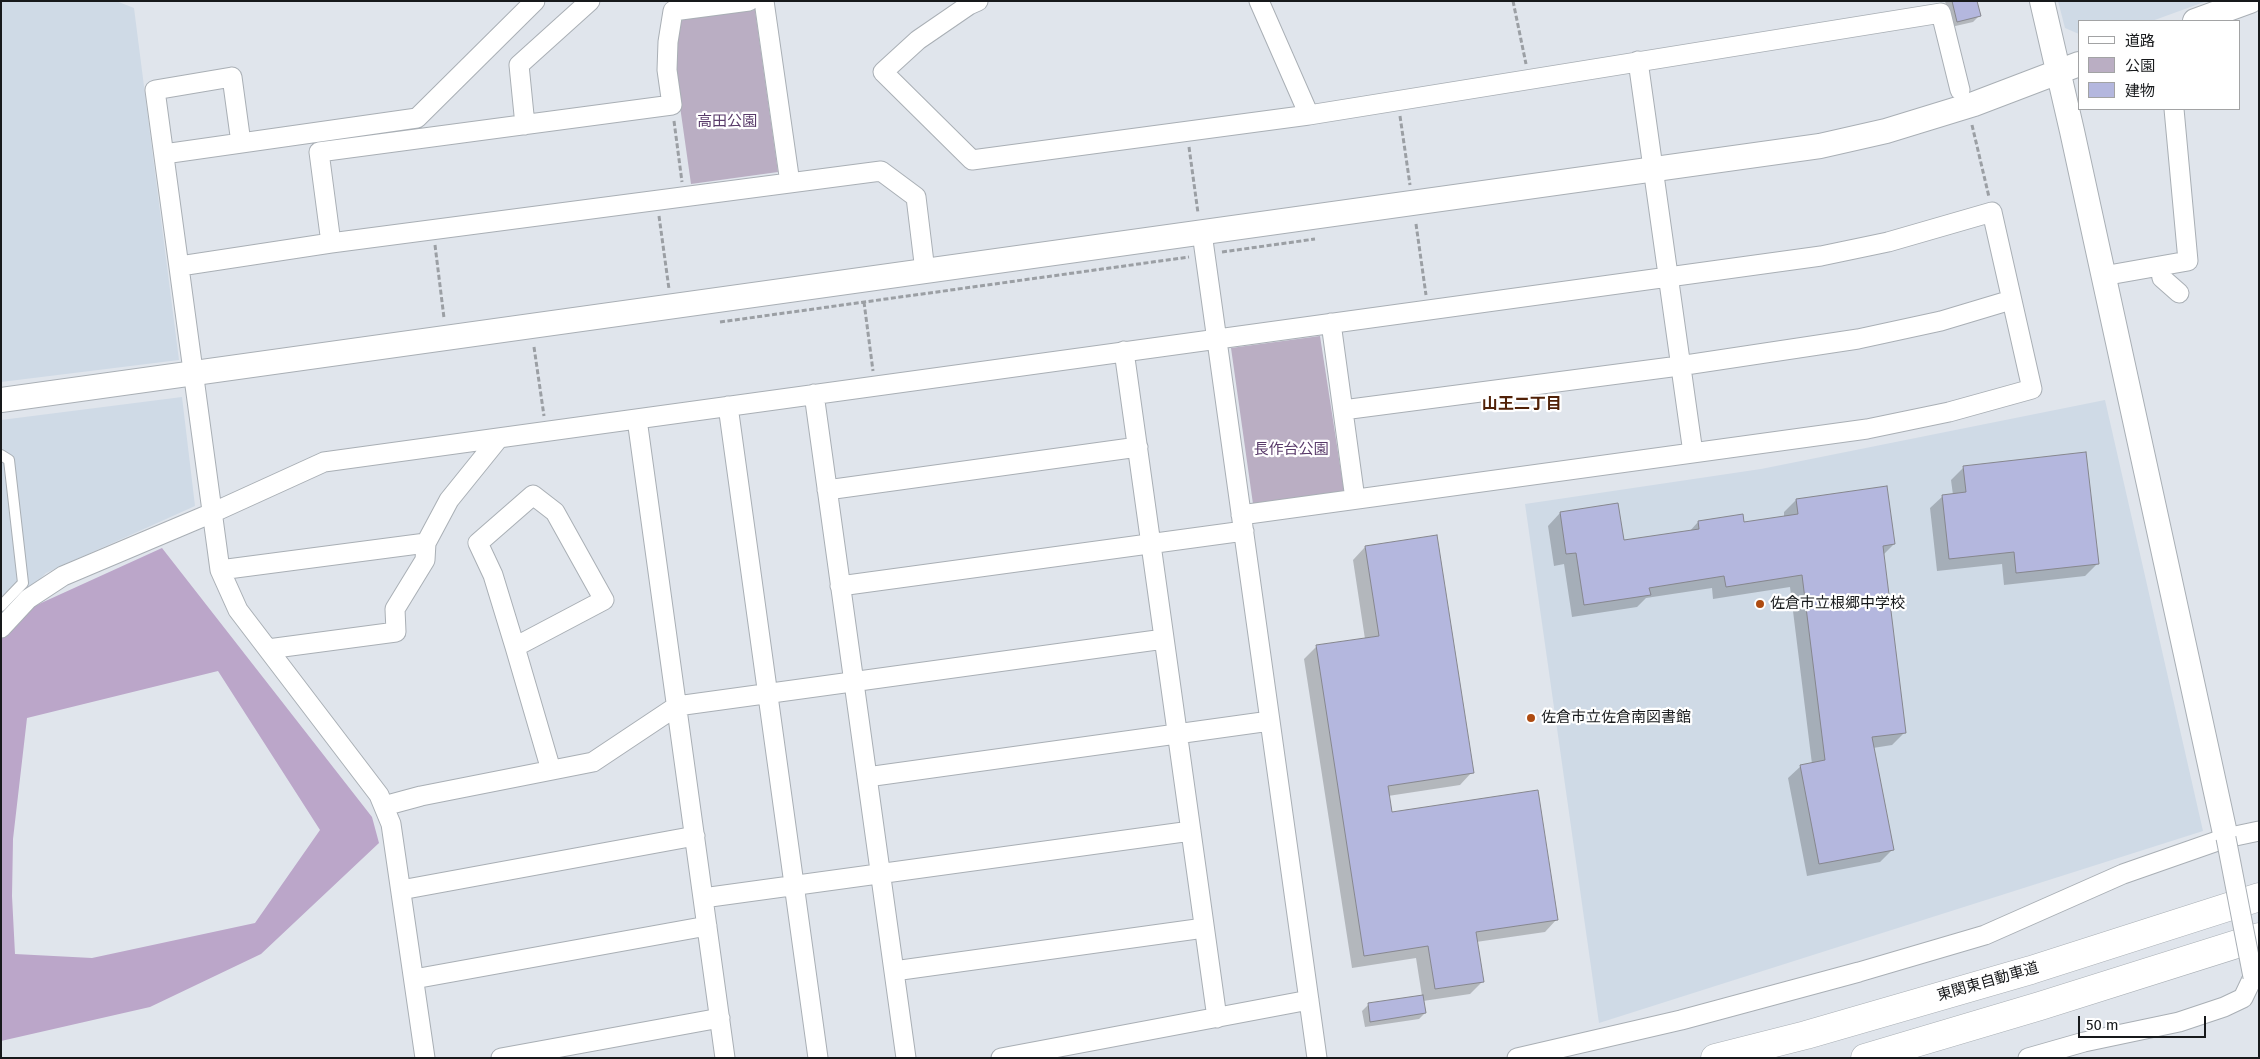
<!DOCTYPE html>
<meta charset="utf-8">
<style>
body{margin:0}
#map{position:relative;width:2260px;height:1059px;overflow:hidden;background:#e0e5ec;font-family:"Fira Sans","Noto Sans JP",sans-serif}
canvas{display:block}
.frame{position:absolute;inset:0;border:2px solid #17191b;pointer-events:none}
.legend{position:absolute;left:2078px;top:20px;width:162px;height:90px;box-sizing:border-box;background:#fff;border:1px solid #a2a3a4;margin:0;padding:6px 9px;list-style:none;font-size:15px;color:#17191b}
.legend li{display:flex;align-items:center;gap:10px;height:25px}
.legend b{width:25px;border:1px solid #a2a3a4}
.scale{position:absolute;left:2078px;top:1016px;width:128px;height:22px;box-sizing:border-box;border:2px solid #17191b;border-top:0;padding-left:6px;font-size:15px;line-height:18px;white-space:nowrap;color:#17191b;-webkit-text-stroke:4px #fff;paint-order:stroke}
</style>
<div id="map">
<canvas width="2260" height="1059"></canvas>
<div class="frame"></div>
<ul class="legend">
<li><b style="height:6px;background:#fff"></b>道路</li>
<li><b style="height:14px;background:#baaec3"></b>公園</li>
<li><b style="height:14px;background:#b4b7de"></b>建物</li>
</ul>
<div class="scale">50 m</div>
</div>
<script>
const c = document.querySelector('canvas').getContext('2d');
c.lineJoin = 'round';
function fillPath(path, color) {
  c.fillStyle = color;
  c.fill(path, 'evenodd');
}
function poly(rows) {
  const path = new Path2D();
  for (const r of rows) {
    path.moveTo(r[0], r[1]);
    for (let i = 2; i < r.length; i += 2) path.lineTo(r[i], r[i + 1]);
  }
  return path;
}
function trace(path, color, width, dash) {
  c.strokeStyle = color;
  c.lineWidth = width;
  c.lineCap = dash ? 'butt' : 'round';
  c.setLineDash(dash || []);
  c.stroke(path);
}
function drawText(font, color, halo, rows, align = 'center') {
  c.font = font + ' "Fira Sans","Noto Sans JP",sans-serif';
  c.lineWidth = 4.5;
  c.setLineDash([]);
  c.textBaseline = 'middle';
  c.strokeStyle = halo;
  c.fillStyle = color;
  for (const [text, x, y, turn = 0] of rows) {
    c.save();
    c.translate(x, y);
    c.rotate((+turn || 0) * Math.PI / 180);
    c.textAlign = isNaN(turn) ? turn : align;
    if (halo) c.strokeText(text, 0, 0);
    c.fillText(text, 0, 0);
    c.restore();
  }
}
fillPath(poly([
 [1,1,116,1,134,8,179,360,1,382],
 [2058,1,2207,1,2152,21,2079,21,2079,34,2065,28],
 [182,397,195,506,46,573,1,619,1,420],
 [2105,400,2203,831,1599,1023,1525,504,1761,469]
]), '#cfdae6');
fillPath(poly([
 [755,10,778,172,691,184,675,71,678,24,685,18],
 [1320,336,1344,491,1253,504,1231,348]
]), '#baaec3');
fillPath(poly([
 [162,548,372,817,379,843,261,954,150,1007,1,1041,1,626,6,619],
 [218,671,320,830,255,923,92,958,15,954,12,896,13,839,27,718]
]), '#bba6c9');
fillPath(poly([
 [1945,1,1976,1,1979,16,1973,22,1951,27],
 [1963,468,2098,563,2085,576,2004,585,2002,564,1937,571,1930,508,1943,496,1953,495,1951,480],
 [1796,500,1894,544,1883,555,1904,733,1892,745,1873,748,1892,850,1880,862,1807,876,1788,778,1801,766,1812,764,1790,587,1713,599,1712,588,1646,598,1637,607,1572,617,1564,564,1554,566,1548,526,1560,513,1623,542,1689,532,1698,522,1743,523,1784,517,1784,512],
 [1365,547,1472,772,1460,785,1388,796,1391,814,1557,919,1545,932,1476,942,1482,982,1470,994,1423,1001,1425,1013,1419,1019,1365,1027,1362,1011,1368,1005,1422,996,1416,958,1352,968,1304,659,1316,647,1365,639,1353,560]
]), '#0003');
const building = poly([
 [1952,1,1977,1,1981,16,1957,22,1952,1],
 [2086,452,2099,564,2016,573,2014,552,1949,559,1942,495,1966,492,1963,466,2086,452],
 [1887,486,1895,544,1883,546,1906,733,1872,737,1894,850,1819,864,1800,765,1825,760,1802,575,1726,587,1724,576,1649,588,1651,595,1584,605,1576,553,1566,554,1560,512,1618,503,1624,540,1699,529,1698,521,1743,514,1744,522,1798,514,1796,499,1887,486],
 [1437,535,1474,773,1388,786,1392,812,1538,790,1558,920,1476,932,1484,982,1435,989,1428,946,1364,956,1316,645,1379,636,1365,546,1437,535],
 [1423,995,1426,1013,1370,1022,1368,1003,1423,995]
]);
fillPath(building, '#b4b7de');
trace(building, '#86878e', 1);
const service = poly([
 [1,455,9,460,23,583,1,606]
]);
const minor = poly([
 [764,1,790,183],
 [978,1,969,5,918,40,883,72,972,160,1309,115,1941,13,1960,90],
 [1259,1,1309,115],
 [1638,61,1693,453],
 [525,125,519,65,590,1],
 [241,143,232,77,155,90,220,570,238,610,379,795,391,824,425,1058],
 [164,154,417,118,535,1],
 [1202,233,1317,1058],
 [331,243,319,152,672,105,667,70,668,42,673,11,749,1],
 [180,266,331,243,881,171,916,197,925,271],
 [2160,266,2162,278,2179,293],
 [2103,276,2188,261,2174,109],
 [1331,323,1355,499],
 [1124,351,1217,1018],
 [814,394,906,1058],
 [728,406,818,1058],
 [1343,410,1679,366,1858,339,1941,321,2011,300],
 [637,419,725,1058],
 [827,490,1138,447],
 [220,570,426,543,449,500,499,438],
 [840,586,1244,531],
 [1,628,28,599,63,576,212,513,324,462,1821,256,1888,242,1992,212,2032,389,1949,412,1867,429,1241,515],
 [515,647,604,600,555,512,533,495,478,543,493,575,515,647,551,770],
 [268,649,396,632,395,609,425,560,426,543],
 [867,777,1270,721],
 [384,806,421,796,593,762,677,706,1164,639],
 [401,890,695,836],
 [703,898,1191,831],
 [894,971,1204,928],
 [414,979,707,926],
 [501,1058,720,1018],
 [1001,1058,1309,1000],
 [1517,1058,1681,1020,1859,972,1985,935,2123,874,2226,838,2259,831],
 [2028,1058,2084,1042,2179,1022,2224,1007,2243,998,2253,977]
]);
const tertiary = poly([
 [2042,1,2072,131,2226,838],
 [2195,21,2250,1],
 [1,400,1820,146,1886,131,1974,104,2079,64]
]);
const motorway = poly([
 [1715,1058,1806,1035,2031,970,2259,897],
 [1865,1058,2040,1006,2259,937]
]);
trace(service, '#a9afb5', 12);
trace(minor, '#a9afb5', 21);
trace(tertiary, '#a9afb5', 26);
trace(motorway, '#a9afb5', 29);
trace(poly([
 [1513,1,1526,64],
 [1400,116,1410,185],
 [674,121,682,182],
 [1972,125,1989,197],
 [1189,147,1198,213],
 [659,216,669,289],
 [1416,224,1426,295],
 [435,245,444,318],
 [1222,252,1315,239],
 [864,302,873,371],
 [720,322,1189,257],
 [534,347,544,416]
]), '#9b9fa4', 3, [5, 2.5]);
trace(service, '#fff', 10);
trace(minor, '#fff', 19);
trace(tertiary, '#fff', 24);
trace(motorway, '#fff', 28);
const minorBridge = poly([
 [2226,838,2253,977]
]);
trace(minorBridge, '#a9afb5', 21, []);
trace(minorBridge, '#fff', 19);
for (const [x, y, r, color] of [
 [1760,604,5,"#ae4b11"],
 [1531,718,5,"#ae4b11"]
]) {
  const dot = new Path2D();
  dot.arc(x, y, r, 0, 2 * Math.PI);
  c.fillStyle = color;
  c.fill(dot);
  trace(dot, '#fff', 2);
}
drawText('15px', '#593b6a', '#fff', [
 ["高田公園",727,122],
 ["長作台公園",1291,450]
]);
drawText('15px', '#17191b', '#fff', [
 ["佐倉市立根郷中学校",1770,604],
 ["佐倉市立佐倉南図書館",1541,718]
], 'left');
drawText('15px', '#17191b', '#fff', [
 ["東関東自動車道",1988,982,-16]
]);
drawText('bold 16px', '#512107', '#fff', [
 ["山王二丁目",1522,405]
]);
</script>
